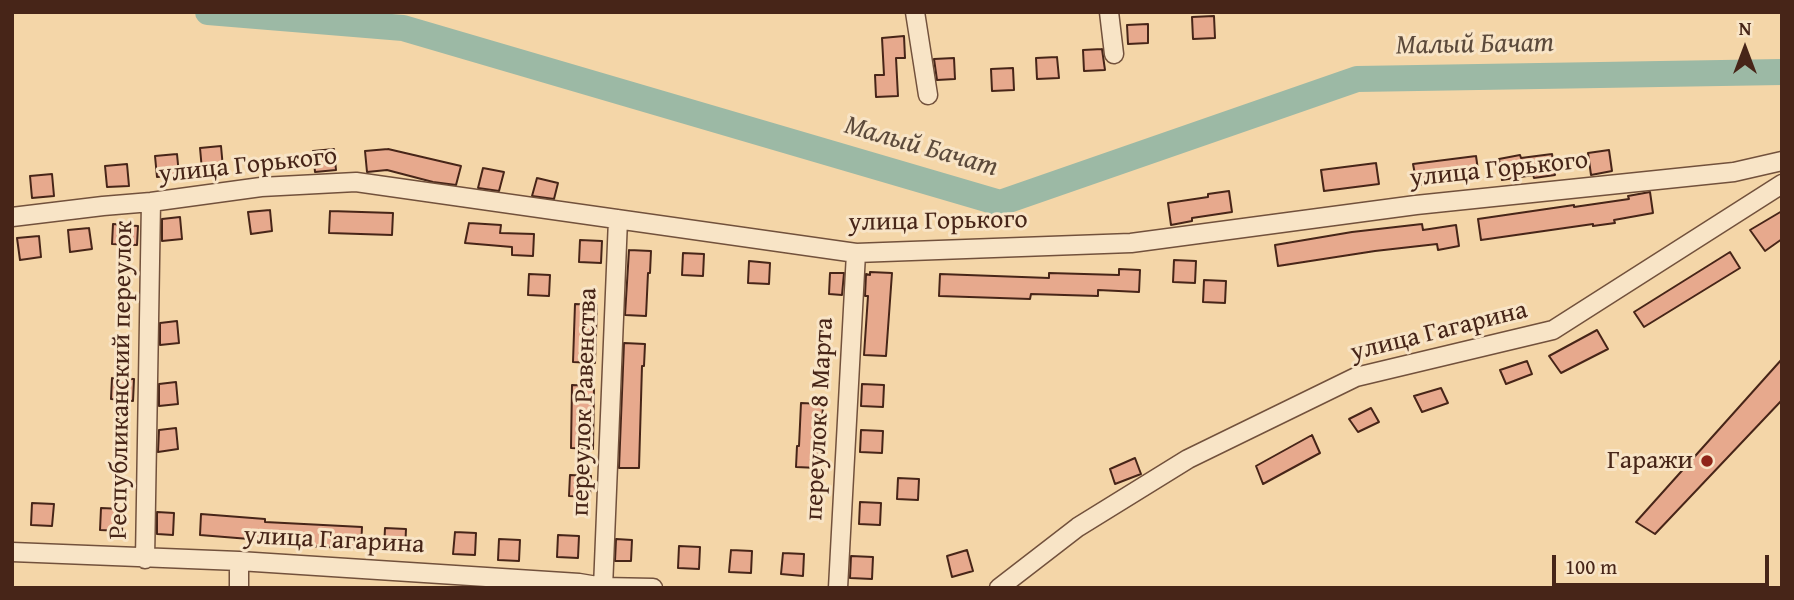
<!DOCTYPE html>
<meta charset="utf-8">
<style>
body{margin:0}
#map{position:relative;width:1794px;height:600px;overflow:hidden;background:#f4d6a8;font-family:"Gentium Book Plus",serif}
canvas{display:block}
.frame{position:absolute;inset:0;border:14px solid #472518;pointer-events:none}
.north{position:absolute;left:1710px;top:14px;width:70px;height:70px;-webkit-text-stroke:5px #f8e4c6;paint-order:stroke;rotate:0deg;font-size:19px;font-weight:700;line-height:28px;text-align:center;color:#472518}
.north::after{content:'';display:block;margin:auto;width:24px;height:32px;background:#472518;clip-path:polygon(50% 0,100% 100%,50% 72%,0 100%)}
.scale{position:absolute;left:1552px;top:555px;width:217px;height:32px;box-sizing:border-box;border:4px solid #472518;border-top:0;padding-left:9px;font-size:21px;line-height:24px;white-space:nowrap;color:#472518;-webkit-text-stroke:5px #f8e4c6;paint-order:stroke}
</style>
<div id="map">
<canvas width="1794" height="600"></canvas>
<div class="frame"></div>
<div class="north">N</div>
<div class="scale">100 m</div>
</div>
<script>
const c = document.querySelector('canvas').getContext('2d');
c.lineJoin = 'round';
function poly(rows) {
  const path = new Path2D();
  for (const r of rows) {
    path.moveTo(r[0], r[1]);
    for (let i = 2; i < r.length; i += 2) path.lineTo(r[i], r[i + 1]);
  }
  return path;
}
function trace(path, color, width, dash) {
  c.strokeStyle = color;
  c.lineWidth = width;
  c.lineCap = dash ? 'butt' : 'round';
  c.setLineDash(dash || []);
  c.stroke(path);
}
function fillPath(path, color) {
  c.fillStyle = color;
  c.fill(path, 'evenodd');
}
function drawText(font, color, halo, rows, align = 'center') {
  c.font = font + ' "Gentium Book Plus",serif';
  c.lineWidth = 6;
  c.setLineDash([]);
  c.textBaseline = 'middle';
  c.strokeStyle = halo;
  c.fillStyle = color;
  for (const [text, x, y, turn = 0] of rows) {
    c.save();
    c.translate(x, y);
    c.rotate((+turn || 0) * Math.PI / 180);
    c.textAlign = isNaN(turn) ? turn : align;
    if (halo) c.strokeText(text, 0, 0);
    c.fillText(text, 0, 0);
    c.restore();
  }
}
trace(poly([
 [208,12,403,28,1000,203,1357,79,1782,72]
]), '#9cb9a5', 26);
const building = poly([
 [1214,16,1215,38,1193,39,1192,17,1214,16],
 [1148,24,1148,43,1128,44,1127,25,1148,24],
 [904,36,905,58,896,58,898,96,876,97,875,75,884,75,882,38,904,36],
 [1102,49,1105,70,1084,71,1083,50,1102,49],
 [1057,57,1059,78,1037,79,1036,58,1057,57],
 [954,58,955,79,937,80,934,59,954,58],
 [1013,68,1014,90,992,91,991,69,1013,68],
 [221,146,223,168,202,170,200,148,221,146],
 [334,149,336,170,315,172,313,151,334,149],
 [388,149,461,166,456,185,433,182,387,170,367,172,365,151,388,149],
 [1609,150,1612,171,1591,175,1588,153,1609,150],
 [177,154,179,175,157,177,155,156,177,154],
 [1552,154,1555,175,1534,178,1533,175,1502,180,1499,159,1520,155,1521,158,1552,154],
 [1476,156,1479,177,1417,185,1413,164,1476,156],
 [1376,163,1379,184,1324,191,1321,170,1376,163],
 [127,164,129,186,107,187,105,166,127,164],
 [483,168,504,172,499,191,478,188,483,168],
 [52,174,54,196,32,198,30,176,52,174],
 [537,178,558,183,554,199,532,196,537,178],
 [1229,191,1232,212,1192,218,1192,221,1171,225,1168,203,1208,197,1208,194,1229,191],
 [1650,192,1653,213,1614,220,1615,223,1593,226,1593,224,1481,240,1478,219,1574,205,1574,207,1629,199,1628,196,1650,192],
 [270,210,272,231,251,234,248,212,270,210],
 [330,211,393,213,392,235,329,233,330,211],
 [1782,211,1782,239,1765,251,1750,230,1782,211],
 [180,217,182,239,162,241,162,219,180,217],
 [469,223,501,225,500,233,534,234,533,256,512,255,512,247,465,243,469,223],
 [113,224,138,226,137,245,112,244,113,224],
 [1422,224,1423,230,1456,225,1459,246,1438,250,1437,244,1375,251,1278,266,1275,245,1352,232,1422,224],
 [89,228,92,249,70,252,68,230,89,228],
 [39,236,41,257,20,260,17,238,39,236],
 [580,240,602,241,601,263,579,262,580,240],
 [629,250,651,251,650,273,648,273,646,316,625,315,629,250],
 [1730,252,1740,268,1644,327,1634,312,1730,252],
 [683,253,704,254,703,276,682,275,683,253],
 [1174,260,1196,261,1195,283,1173,282,1174,260],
 [749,261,770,263,769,284,748,283,749,261],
 [1119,269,1140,270,1139,292,1098,290,1098,296,1031,294,1030,299,939,296,940,274,1049,278,1049,273,1119,275,1119,269],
 [870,272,892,273,886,356,864,355,868,296,865,296,866,274,870,275,870,272],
 [830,273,844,273,842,295,829,294,830,273],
 [529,274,550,275,549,296,528,295,529,274],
 [1204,280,1226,281,1225,303,1203,302,1204,280],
 [575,304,597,305,595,363,573,362,575,304],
 [177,321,179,343,160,345,160,323,177,321],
 [1597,330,1608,349,1561,373,1549,356,1597,330],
 [624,343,645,344,644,366,642,366,639,468,619,468,624,343],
 [1782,359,1782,400,1655,534,1636,522,1782,359],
 [1527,361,1532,374,1506,384,1500,370,1527,361],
 [112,378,134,379,133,401,111,399,112,378],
 [176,382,178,404,159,406,159,384,176,382],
 [862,384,884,385,883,407,861,406,862,384],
 [572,385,594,386,593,449,571,448,572,385],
 [1441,388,1448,403,1422,412,1414,396,1441,388],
 [801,403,823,404,822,425,820,425,818,468,796,467,797,446,799,446,801,403],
 [1371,408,1379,422,1358,432,1349,419,1371,408],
 [176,428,178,449,158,452,159,430,176,428],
 [861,430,883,431,882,453,860,452,861,430],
 [1312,435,1320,453,1263,484,1256,466,1312,435],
 [1135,458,1141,474,1115,484,1110,469,1135,458],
 [570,475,591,476,590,497,569,496,570,475],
 [898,478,919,479,918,500,897,499,898,478],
 [860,502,881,503,880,525,859,524,860,502],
 [32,503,54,504,52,526,31,525,32,503],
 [101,508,123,509,122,531,100,530,101,508],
 [157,512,174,513,173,535,157,534,157,512],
 [201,514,265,519,265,522,362,527,361,549,273,544,274,541,200,535,201,514],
 [385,528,406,529,405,551,384,549,385,528],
 [455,532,476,533,475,555,453,554,455,532],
 [558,535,579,536,578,558,557,557,558,535],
 [499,539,520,540,519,561,498,560,499,539],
 [616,539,632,540,631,561,615,561,616,539],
 [679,546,700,547,699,569,678,568,679,546],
 [731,550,752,551,751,573,729,572,731,550],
 [967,550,973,571,952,577,947,556,967,550],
 [783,553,804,554,803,576,781,574,783,553],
 [851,556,873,557,872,579,850,578,851,556]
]);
fillPath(building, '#e7a98d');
trace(building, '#472518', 2);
const minor = poly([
 [915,12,928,95],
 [1109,12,1114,54],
 [12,217,103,206,151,202,261,187,356,182,856,253,1131,243,1416,205,1734,172,1782,161],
 [12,552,239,561,579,583,603,587,653,588],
 [145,559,151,202],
 [239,588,239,561],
 [603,588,618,219],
 [838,588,856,253],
 [999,588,1078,527,1188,459,1356,377,1553,330,1782,184]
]);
trace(minor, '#72513c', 21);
trace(minor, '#f8e4c6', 18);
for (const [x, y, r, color] of [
 [1707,461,7,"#8f2418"]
]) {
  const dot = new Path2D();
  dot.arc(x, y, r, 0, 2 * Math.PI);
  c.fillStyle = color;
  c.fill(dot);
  trace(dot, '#f8e4c6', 2.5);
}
drawText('26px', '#472518', '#f8e4c6', [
 ["улица Горького",248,166,-6],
 ["улица Горького",1499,170,-6],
 ["улица Горького",938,222,-1],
 ["улица Гагарина",1439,332,-14],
 ["Республиканский переулок",122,380,-89],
 ["переулок Равенства",585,402,-88],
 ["переулок 8 Марта",820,419,-87],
 ["улица Гагарина",334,541,3]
]);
drawText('26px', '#472518', '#f8e4c6', [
 ["Гаражи",1693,461]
], 'right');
drawText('italic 28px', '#5c4a3b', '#f8e4c6', [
 ["Малый Бачат",1475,45,-1],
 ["Малый Бачат",921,147,16]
]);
</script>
